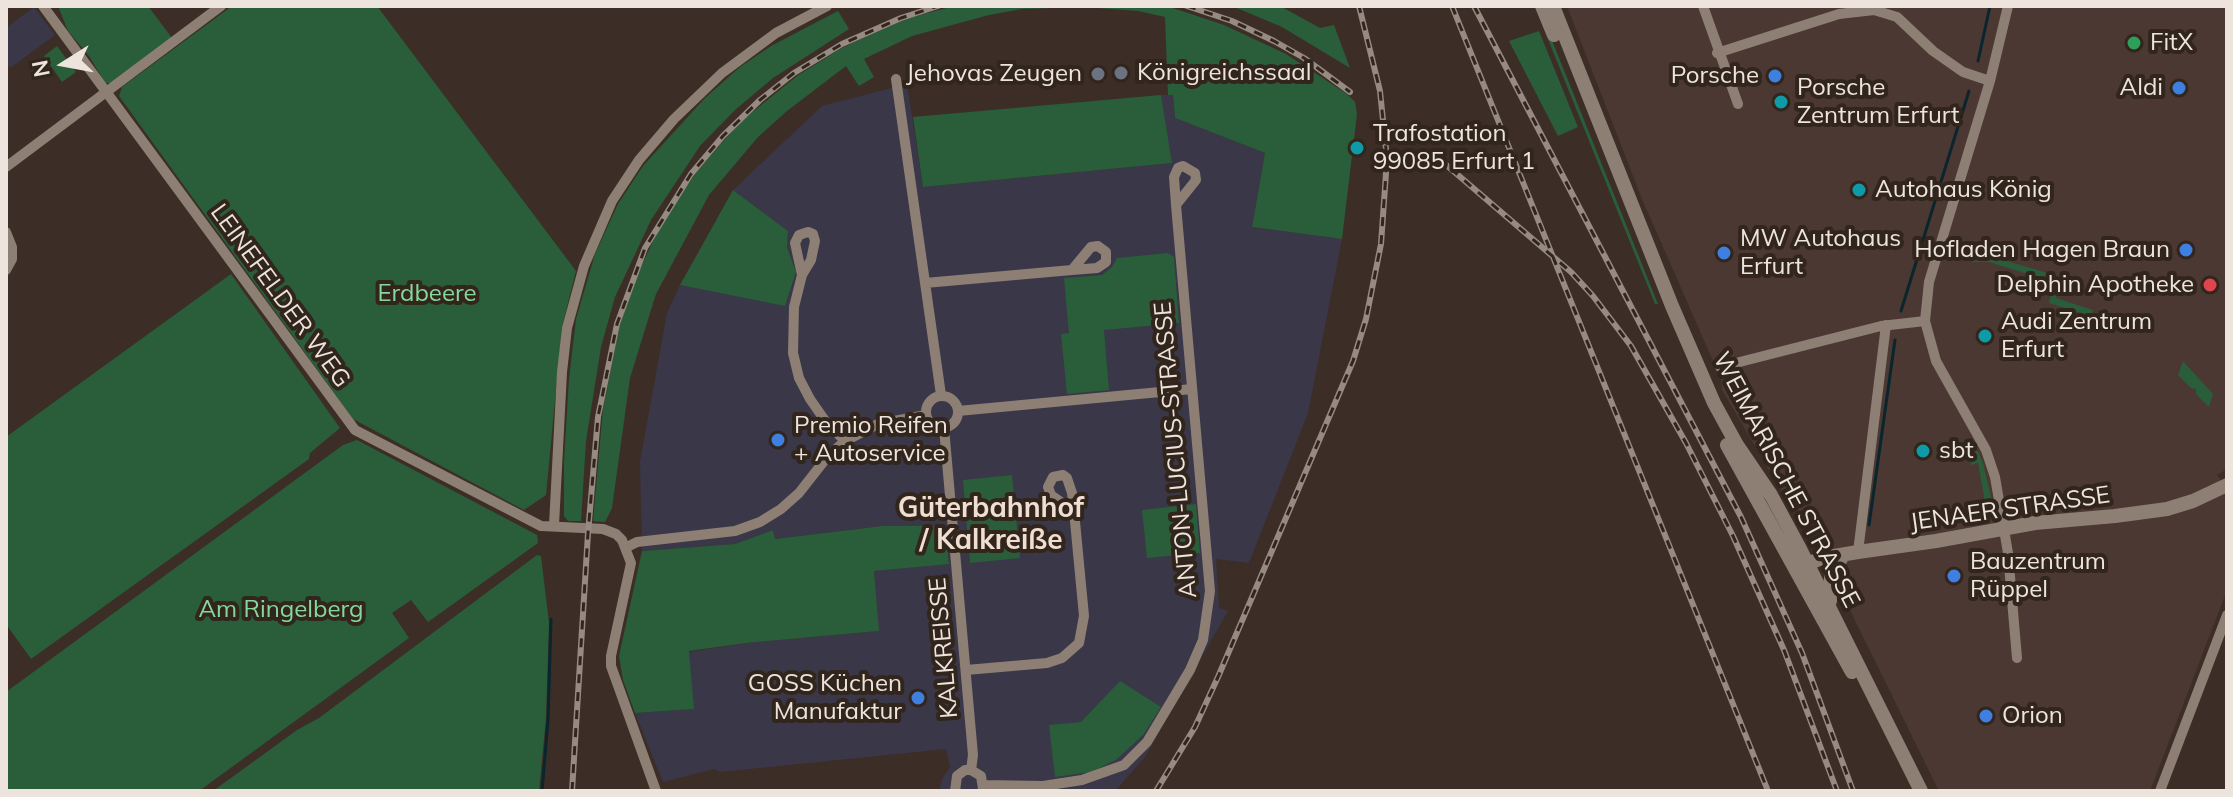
<!DOCTYPE html>
<meta charset="utf-8">
<style>
body{margin:0}
#map{position:relative;width:2233px;height:797px;overflow:hidden;background:#3c2e26;font-family:Mulish,sans-serif}
canvas{display:block}
.frame{position:absolute;inset:0;border:8px solid #ede4de;pointer-events:none}
.north{position:absolute;left:24px;top:24px;width:80px;height:80px;-webkit-text-stroke:6px #31251c;paint-order:stroke;rotate:259deg;font-size:22px;font-weight:700;line-height:32px;text-align:center;color:#ede4de}
.north::after{content:'';display:block;margin:auto;width:28px;height:36px;background:#ede4de;clip-path:polygon(50% 0,100% 100%,50% 72%,0 100%)}
</style>
<div id="map">
<canvas width="2233" height="797"></canvas>
<div class="frame"></div>
<div class="north">N</div>
</div>
<script>
const c = document.querySelector('canvas').getContext('2d');
c.lineJoin = 'round';
function fillPath(path, color) {
  c.fillStyle = color;
  c.fill(path, 'evenodd');
}
function poly(rows) {
  const path = new Path2D();
  for (const r of rows) {
    if (r.length === 3) {
      path.moveTo(r[0] + r[2], r[1]);
      path.arc(r[0], r[1], r[2], 0, 2 * Math.PI);
      continue;
    }
    path.moveTo(r[0], r[1]);
    for (let i = 2; i < r.length; i += 2) path.lineTo(r[i], r[i + 1]);
  }
  return path;
}
function trace(path, color, width, dash) {
  c.strokeStyle = color;
  c.lineWidth = width;
  c.lineCap = dash ? 'butt' : 'round';
  c.setLineDash(dash || []);
  c.stroke(path);
}
function drawText(font, color, halo, rows, align = 'center') {
  c.font = font + ' Mulish,sans-serif';
  c.lineWidth = 8;
  c.setLineDash([]);
  c.textBaseline = 'middle';
  c.strokeStyle = halo;
  c.fillStyle = color;
  for (const [text, x, y, turn = 0] of rows) {
    c.save();
    c.translate(x, y);
    c.rotate((+turn || 0) * Math.PI / 180);
    c.textAlign = isNaN(turn) ? turn : align;
    if (halo) c.strokeText(text, 0, 0);
    c.fillText(text, 0, 0);
    c.restore();
  }
}
fillPath(poly([
 [1567,6,2227,6,2227,469,2217,475,2227,488,2227,590,2150,791,1939,791,1844,598,1722,390,1721,379,1642,199]
]), '#4b3832');
fillPath(poly([
 [34,7,55,35,10,68,6,63,6,28],
 [907,84,923,187,1171,163,1161,95,1173,95,1175,118,1265,153,1252,227,1342,239,1308,413,1249,563,1216,559,1219,608,1228,611,1145,757,1116,790,939,791,942,779,950,767,946,749,720,772,714,769,663,782,635,713,693,709,689,652,746,643,878,631,874,571,949,563,944,526,882,526,775,539,773,530,735,544,642,551,640,462,667,313,680,285,785,305,796,272,787,246,788,231,733,190,822,106]
]), '#393748');
fillPath(poly([
 [58,6,148,6,172,38,113,83,105,83,89,56,68,31],
 [232,6,377,6,576,271,562,327,546,495,524,510,353,419,119,96,122,87],
 [954,6,1167,6,1224,25,1286,54,1347,94,1355,102,1357,114,1342,239,1252,227,1265,153,1175,118,1173,95,1168,95,1165,17,1138,11,1084,7,1022,9,989,15,912,36,864,59,874,77,859,86,846,66,787,111,758,137,709,195,656,294,630,378,612,508,605,522,593,521,603,409,619,328,631,289,659,228,695,174,739,123,797,76,840,49,872,34,909,18],
 [1232,6,1282,7,1320,28,1334,25,1350,68,1282,27],
 [838,11,849,29,773,78,735,110,700,146,651,220,615,297,601,347,586,441,581,521,568,521,564,516,564,461,569,379,576,319,595,254,618,204,643,166,705,98,740,67,771,46],
 [1539,17,1543,18,1658,304,1655,304],
 [1539,31,1578,127,1558,136,1509,41],
 [57,46,76,72,62,82,44,56],
 [1161,95,1172,163,923,187,913,117],
 [733,190,788,231,787,247,796,272,785,306,680,285],
 [1168,253,1174,257,1179,323,1104,330,1109,390,1067,394,1061,334,1069,333,1064,278,1102,275,1112,267,1117,258],
 [1971,254,1983,254,2061,277,2056,298,2093,310,2091,316,2049,303,2054,282,1989,262,1972,262],
 [231,274,340,428,310,453,309,459,31,659,6,624,6,437],
 [2183,361,2213,394,2209,407,2196,394,2196,389,2191,388,2178,375],
 [357,440,537,535,538,543,428,622,411,600,392,613,409,638,199,791,6,791,6,692,343,445],
 [1976,451,1978,451,1983,463,1992,501,1988,502,1987,513,1980,519,1977,504,1984,503,1984,496,1978,463,1971,465,1970,459],
 [1012,475,1020,558,970,563,963,480],
 [1196,504,1200,553,1147,558,1142,510],
 [882,526,945,526,949,564,874,571,879,631,746,643,689,651,694,709,635,713,623,680,619,656,642,551,735,544,773,530,775,539],
 [537,555,541,556,549,623,546,718,539,791,213,791,297,730,319,718],
 [1120,681,1161,707,1144,734,1116,760,1091,772,1055,777,1049,725,1081,722]
]), '#2a5d3a');
trace(poly([
 [1978,61,1990,6],
 [1901,311,1969,91],
 [1869,525,1895,340],
 [542,791,548,720,551,619]
]), '#0a252d', 3);
trace(poly([
 [43,6,355,430,541,526,603,529,616,534,622,540,631,563,611,656,611,666,656,791],
 [1703,6,1738,104],
 [2008,6,1990,81,1929,282,1925,321,1936,361,1986,450,1995,477,2008,553,2017,658],
 [1717,53,1839,14,1874,10,1897,17,1933,51,1963,72,1990,81],
 [896,79,941,395],
 [6,167,221,6],
 [6,232,12,247,12,259,6,270],
 [802,275,795,243,799,235,808,232,813,234,815,241,811,260,802,275,794,307,793,353,799,378,810,399,826,422,845,441],
 [925,283,1072,270,1097,268,1106,262,1106,252,1098,246,1091,247,1072,270],
 [1720,367,1881,326,1925,321],
 [942,412,16],
 [958,411,1192,389],
 [944,428,973,755,971,770],
 [554,525,562,372,567,328,584,266,612,201,639,160,674,119,722,73,776,33,827,6],
 [627,547,637,542,735,531,760,522,781,509,799,493,828,456,845,441,878,424,926,415],
 [1858,552,1886,325],
 [966,670,1047,663,1062,658,1079,643,1084,616,1074,511,1072,493,1067,478,1063,475,1053,477,1048,487,1051,495,1074,511],
 [984,785,1043,786,1082,780,1124,765,1147,742,1190,670,1203,640,1210,591,1176,205,1196,180,1195,173,1183,166,1178,168,1174,177,1176,205],
 [955,791,957,776,965,770,971,770,981,776,983,789],
 [2160,791,2227,615]
]), '#8e7f74', 10);
trace(poly([
 [1542,6,1554,35],
 [1553,6,1672,306,1714,403,1737,445,1771,495,1798,545,1921,791],
 [1727,445,1852,672],
 [1802,566,1822,558,1858,552,1936,541,2035,523,2115,516,2167,509,2193,501,2227,485],
 [1830,601,1831,577,1843,555]
]), '#8e7f74', 14);
const rail = poly([
 [1187,6,1232,21,1274,41,1304,58,1350,92],
 [1452,6,1768,791],
 [1474,6,1741,517,1802,653,1853,791],
 [1437,157,1571,272,1593,296,1631,346,1686,443,1733,536,1784,650,1837,791],
 [572,791,588,533,598,417,617,324,645,248,691,174,723,136,760,100,794,73,842,44,901,18,938,6],
 [1156,791,1195,727,1218,677,1353,361,1366,319,1381,244,1387,159,1380,91,1359,6]
]);
trace(rail, '#968a83', 6);
trace(rail, '#31251c', 3, [9]);
for (const [x, y, r, color] of [
 [2134,43,8,"#2e9e5b"],
 [1121,73,8,"#6b7280"],
 [1098,74,8,"#6b7280"],
 [1775,76,8,"#3f7fe0"],
 [2179,88,8,"#3f7fe0"],
 [1781,102,8,"#0f9aa8"],
 [1357,148,8,"#0f9aa8"],
 [1859,190,8,"#0f9aa8"],
 [2186,250,8,"#3f7fe0"],
 [1724,253,8,"#3f7fe0"],
 [2210,285,8,"#e0444e"],
 [1985,336,8,"#0f9aa8"],
 [778,440,8,"#3f7fe0"],
 [1923,451,8,"#0f9aa8"],
 [1954,576,8,"#3f7fe0"],
 [918,698,8,"#3f7fe0"],
 [1986,716,8,"#3f7fe0"]
]) {
  const dot = new Path2D();
  dot.arc(x, y, r, 0, 2 * Math.PI);
  c.fillStyle = color;
  c.fill(dot);
  trace(dot, '#31251c', 3);
}
drawText('24px', '#ede4de', '#31251c', [
 ["FitX",2150,43],
 ["Königreichssaal",1137,73],
 ["Jehovas Zeugen",1082,74,"right"],
 ["Porsche",1759,76,"right"],
 ["Porsche",1797,88],
 ["Zentrum Erfurt",1797,116],
 ["Aldi",2163,88,"right"],
 ["Trafostation",1373,134],
 ["99085 Erfurt 1",1373,162],
 ["Autohaus König",1875,190],
 ["MW Autohaus",1740,239],
 ["Erfurt",1740,267],
 ["Hofladen Hagen Braun",2170,250,"right"],
 ["Delphin Apotheke",2194,285,"right"],
 ["Audi Zentrum",2001,322],
 ["Erfurt",2001,350],
 ["Premio Reifen",794,426],
 ["+ Autoservice",794,454],
 ["sbt",1939,451],
 ["Bauzentrum",1970,562],
 ["Rüppel",1970,590],
 ["GOSS Küchen",902,684,"right"],
 ["Manufaktur",902,712,"right"],
 ["Orion",2002,716]
], 'left');
drawText('24px', '#85d89b', '#31251c', [
 ["Erdbeere",427,294],
 ["Am Ringelberg",281,610]
]);
drawText('24px', '#ede4de', '#31251c', [
 ["LEINEFELDER WEG",280,296,54],
 ["ANTON-LUCIUS-STRASSE",1176,450,-95],
 ["WEIMARISCHE STRASSE",1786,480,62],
 ["JENAER STRASSE",2010,509,-8],
 ["KALKREISSE",944,648,-95]
]);
drawText('bold 28px', '#f0ded3', '#31251c', [
 ["Güterbahnhof",991,509],
 ["/ Kalkreiße",991,541]
]);
</script>
